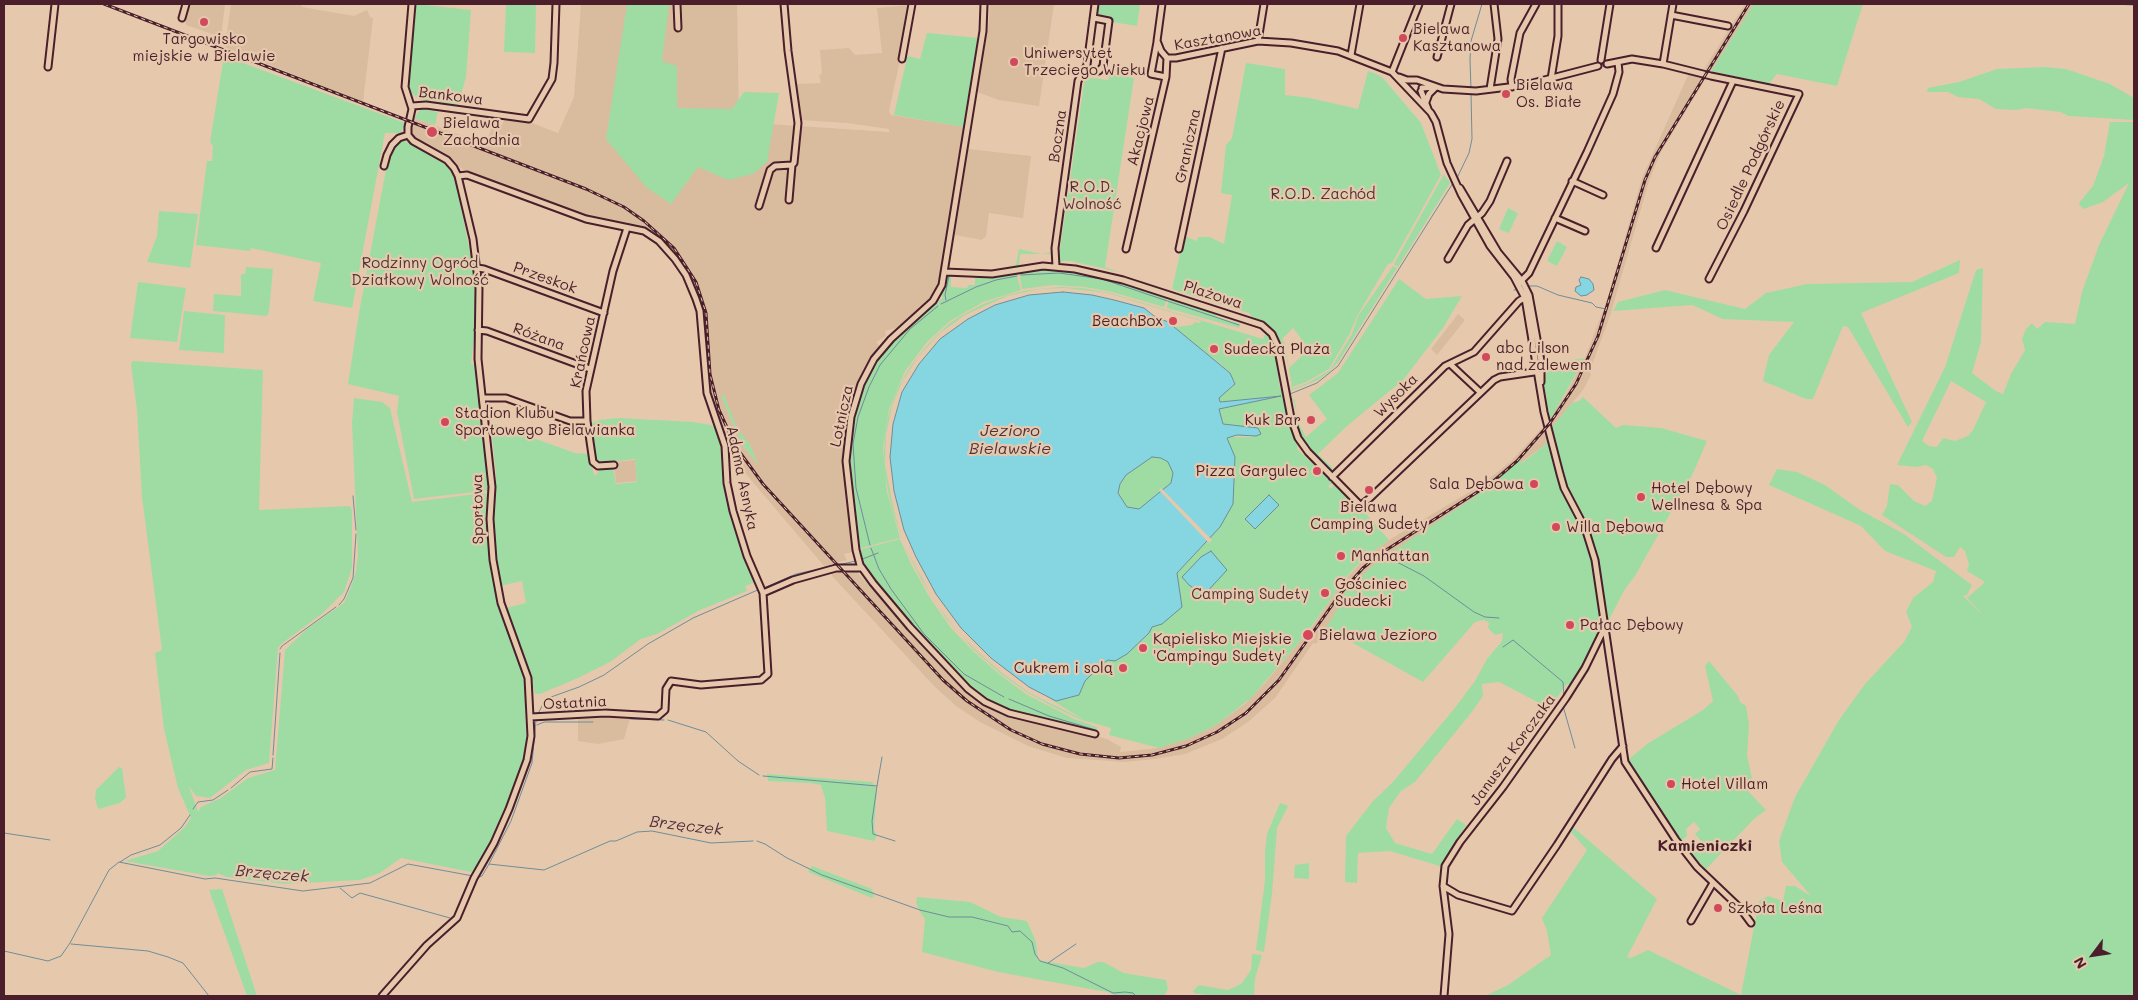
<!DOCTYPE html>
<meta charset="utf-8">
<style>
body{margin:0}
#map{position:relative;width:2138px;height:1000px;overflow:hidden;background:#e6c9ad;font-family:Mali,sans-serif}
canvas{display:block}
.frame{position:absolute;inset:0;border:5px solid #4a1f2b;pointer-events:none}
.north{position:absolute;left:2068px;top:930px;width:50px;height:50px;-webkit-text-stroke:4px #e6c9ad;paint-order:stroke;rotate:239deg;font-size:14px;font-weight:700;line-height:20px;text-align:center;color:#4a1f2b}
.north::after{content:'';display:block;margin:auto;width:18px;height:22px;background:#4a1f2b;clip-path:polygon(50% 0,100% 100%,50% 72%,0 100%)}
</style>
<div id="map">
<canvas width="2138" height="1000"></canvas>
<div class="frame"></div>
<div class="north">N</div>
</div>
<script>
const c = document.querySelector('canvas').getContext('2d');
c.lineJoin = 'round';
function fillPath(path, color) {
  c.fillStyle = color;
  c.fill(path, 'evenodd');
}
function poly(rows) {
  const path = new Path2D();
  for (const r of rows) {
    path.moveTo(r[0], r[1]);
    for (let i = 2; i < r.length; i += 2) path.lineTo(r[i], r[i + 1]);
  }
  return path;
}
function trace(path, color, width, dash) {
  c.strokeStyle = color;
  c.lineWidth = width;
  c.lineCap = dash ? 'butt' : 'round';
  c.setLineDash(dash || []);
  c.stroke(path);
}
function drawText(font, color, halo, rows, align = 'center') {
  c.font = font + ' Mali,sans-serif';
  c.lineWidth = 4.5;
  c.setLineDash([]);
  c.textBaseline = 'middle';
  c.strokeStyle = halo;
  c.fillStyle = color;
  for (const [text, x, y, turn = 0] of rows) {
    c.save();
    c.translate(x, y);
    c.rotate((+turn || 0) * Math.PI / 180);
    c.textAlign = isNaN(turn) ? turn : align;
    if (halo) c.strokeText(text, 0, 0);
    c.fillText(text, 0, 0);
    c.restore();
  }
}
fillPath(poly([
 [187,4,225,4,221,37,186,25,184,18],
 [231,4,301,4,302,7,354,16,367,10,370,17,373,18,363,102,225,47],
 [581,4,737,4,739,122,889,132,889,129,847,123,801,120,796,84,821,83,819,75,822,74,820,50,849,48,855,55,882,53,877,8,909,5,902,51,889,111,891,115,964,127,941,282,930,299,899,327,885,331,886,336,876,342,880,347,865,368,851,404,847,421,842,458,853,552,844,554,847,560,824,566,735,461,713,409,707,376,703,319,696,290,676,256,659,238,640,227,586,216,476,176,462,169,444,153,414,137,410,132,414,118,485,144,493,125,501,127,505,118,532,123,558,133,574,97],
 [722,395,724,395,739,434,749,443,758,464,744,447,731,420],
 [990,4,1054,4,1039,106,999,100,977,92,989,20],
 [1745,4,1754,4,1711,71,1704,69],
 [1689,73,1706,78,1661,152,1649,181,1610,316,1590,370,1591,375,1583,390,1547,433,1546,444,1344,594,1342,601,1329,625,1316,644,1313,643,1275,698,1248,722,1222,739,1185,754,1155,759,1125,762,1067,758,1028,746,980,722,956,706,934,686,832,576,832,572,853,568,970,694,993,709,1107,739,1121,747,1120,752,1159,748,1190,738,1216,725,1245,704,1265,683,1312,627,1342,583,1364,559,1389,540,1476,488,1495,474,1511,461,1544,426,1565,396,1585,358,1608,297,1642,178],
 [968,149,1031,156,1023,218,989,213,986,236,982,240,955,235],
 [1458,314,1465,320,1437,355,1431,349],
 [635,460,637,481,616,483,614,462],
 [605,717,630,718,624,739,598,744,578,741,578,718]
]), '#d9bb9e');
fillPath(poly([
 [415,4,471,10,466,77,458,106,418,99,410,91,409,79],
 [506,4,536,4,535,53,504,52],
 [627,4,669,4,662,61,677,66,677,108,732,109,744,92,779,93,767,162,753,174,728,180,698,167,671,204,646,187,606,139],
 [1097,4,1140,4,1137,26,1112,22,1109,16,1097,15],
 [1754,4,1863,4,1837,86,1777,74,1769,84,1711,71],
 [927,33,979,38,964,127,894,115,907,58,908,56,920,59],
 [224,56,405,123,401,133,385,133,352,308,313,301,321,263,251,248,250,251,196,245,207,161,212,161,213,146,210,142],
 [1246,63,1285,69,1285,95,1310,98,1358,109,1368,71,1376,74,1383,78,1421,123,1441,175,1392,263,1388,264,1357,316,1350,333,1329,369,1306,382,1289,388,1292,385,1284,344,1279,340,1275,330,1262,321,1252,317,1249,313,1172,289,1184,236,1197,241,1198,237,1210,237,1224,244,1232,195,1221,193,1226,145,1232,138],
 [1293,328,1309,349,1289,368,1285,343,1282,339],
 [2045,67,2066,69,2110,84,2134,98,2134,120,2069,116,2060,112,2026,108,2016,110,1996,109,1979,99,1958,97,1948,92,1927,92,1928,88,1959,82,1997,69],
 [1110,74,1134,78,1105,267,1120,272,1070,261,1063,261,1058,264,1057,256,1059,256,1085,77,1108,80],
 [421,109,438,112,435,125,414,118],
 [2110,122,2134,122,2134,996,1485,996,1508,985,1551,955,1547,931,1542,918,1587,850,1571,832,1574,828,1657,899,1627,957,1631,958,1648,950,1741,995,1759,901,1768,896,1783,901,1786,886,1795,886,1811,896,1782,862,1779,841,1795,797,1839,720,1865,684,1904,642,1912,627,1906,612,1913,598,1933,582,1936,571,1885,551,1861,526,1769,485,1777,469,1797,472,1825,485,1860,510,1904,534,1972,585,1967,595,1963,596,1985,617,1967,598,1985,582,1967,571,1969,565,1965,551,1960,547,1954,557,1946,557,1882,515,1887,506,1890,484,1898,485,1914,501,1925,506,1932,501,1937,478,1933,469,1926,465,1916,467,1897,465,1945,367,1976,270,1983,268,1981,342,1972,373,1996,391,2003,394,2011,374,2025,350,2022,339,2026,329,2032,323,2037,329,2045,322,2075,324,2082,292,2099,245,2129,183,2103,202,2084,209,2081,207,2079,203,2093,186,2104,156],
 [1951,381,1986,402,1973,430,1968,436,1955,441,1943,438,1937,447,1929,446,1922,441],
 [405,141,445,164,453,174,457,188,474,272,476,320,471,364,476,365,491,490,414,499,397,412,399,396,348,384,359,313,388,159,396,144],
 [1444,174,1450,183,1398,267,1394,264],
 [1508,208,1518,213,1509,233,1499,229],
 [159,211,198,214,190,268,147,262,157,236],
 [1557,241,1567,247,1557,266,1547,261],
 [1019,249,1042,254,1052,252,1054,257,1051,254,1020,254,1019,266,994,271,951,268,994,270,1016,265],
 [1960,260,1959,273,1861,313,1912,422,1908,427,1848,327,1843,326,1813,399,1806,399,1763,381,1769,355,1794,322,1723,319,1692,305,1613,311,1618,302,1665,290,1745,309,1766,293,1807,284,1912,282],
 [1393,266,1397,268,1339,361,1329,372,1318,380,1290,391,1291,397,1295,400,1297,416,1294,401,1291,400,1289,390,1308,383,1330,370,1352,334,1358,316],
 [246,267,273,269,269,312,267,316,213,311,214,294,241,296,241,274,245,274],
 [1047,269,1070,271,1110,280,1168,297,1164,307,1112,292,1085,287,1053,285,1022,289,1019,272],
 [1016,273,1021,290,983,302,950,321,927,342,905,371,889,409,883,448,887,492,900,538,861,548,858,547,848,461,852,423,858,396,871,367,885,348,936,301,942,309,938,302,943,298,941,293,947,275,951,277,951,287,967,288,968,285,975,285,975,277,993,277],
 [1399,279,1426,299,1462,296,1443,328,1403,380,1347,426,1318,454,1336,471,1332,472,1304,442,1296,423,1299,418,1298,422,1306,437,1327,419,1309,395,1338,373],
 [138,282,186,288,177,342,130,338],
 [1060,287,1082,288,1110,293,1263,339,1266,332,1271,340,1275,350,1280,376,1278,376,1280,388,1283,392,1287,419,1298,444,1297,449,1333,483,1328,486,1331,489,1334,484,1359,510,1362,509,1389,540,1363,559,1348,575,1306,634,1251,698,1216,725,1190,738,1159,748,1109,735,1111,728,1079,719,1056,708,1030,694,1002,675,973,649,945,617,921,579,903,543,935,602,957,631,978,652,1003,674,1030,693,1084,720,1050,699,1066,698,1104,661,1125,655,1150,633,1149,627,1176,580,1177,573,1207,541,1161,492,1138,510,1127,507,1118,492,1121,482,1126,475,1152,456,1167,458,1176,473,1170,484,1163,490,1228,441,1228,437,1253,437,1259,429,1224,424,1209,426,1220,402,1218,397,1233,387,1235,382,1229,371,1206,353,1188,342,1175,327,1192,325,1195,322,1200,323,1201,321,1107,293,1065,288,1040,289,1007,296,965,315,940,333,918,357,902,382,892,406,886,435,885,465,894,511,903,542,894,515,889,496,885,472,884,452,885,438,888,418,891,406,900,384,910,367,923,350,936,336,950,323,959,317,981,305,1004,296,1024,291,1038,289],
 [1169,298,1209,310,1218,317,1240,324,1239,328,1167,308],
 [184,311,225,315,224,353,179,350],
 [880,347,865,370,856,391,848,423,844,449,854,551,853,552,843,462,846,429,853,398,860,380,866,365],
 [1585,358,1550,420,1544,392,1544,380,1547,372,1546,364],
 [133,361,263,370,259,510,350,506,352,510,352,568,344,592,323,613,281,644,278,648,269,763,246,770,210,798,196,796,189,786,198,812,201,807,221,798,248,778,275,770,285,650,307,629,344,603,351,587,356,571,358,554,352,424,354,398,382,402,390,408,412,502,484,493,489,495,488,525,492,576,501,611,525,678,525,717,527,744,520,772,505,812,494,838,476,870,471,872,401,858,380,873,360,880,284,884,227,877,217,873,217,875,209,876,125,861,158,851,185,827,191,818,178,788,164,729,155,653,162,650,142,497,137,410,131,364],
 [721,395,724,395,739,433,741,433,749,443,759,465,744,447,731,420],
 [1583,397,1616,428,1623,425,1661,428,1707,441,1694,471,1635,576,1625,589,1593,650,1570,686,1567,684,1549,708,1499,682,1482,684,1483,696,1471,713,1415,782,1401,791,1389,808,1386,828,1395,843,1432,854,1457,819,1466,825,1448,854,1443,867,1390,851,1358,853,1357,883,1345,882,1346,836,1373,801,1392,783,1454,709,1475,681,1487,659,1502,641,1503,633,1495,635,1488,628,1489,623,1484,620,1475,622,1423,682,1326,628,1342,601,1344,594,1358,579,1378,561,1473,498,1520,460,1522,463,1546,444,1546,434,1572,403,1579,401],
 [619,418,693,422,711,425,715,428,720,443,724,482,731,518,754,583,745,586,747,591,700,610,657,634,641,639,610,662,578,678,540,694,535,694,529,672,506,608,526,603,522,581,500,586,497,574,492,516,496,476,491,425,494,424,575,453,589,454,594,475,596,475,600,470,613,468,616,484,637,482,635,459,602,463,597,462,596,459,591,424,599,420],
 [900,539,911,564,930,598,951,628,974,652,999,674,1026,694,1074,719,1097,727,1097,732,1018,713,986,701,971,690,909,624,867,572,861,559,859,552,862,549],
 [1709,661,1738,696,1740,702,1746,706,1749,724,1747,756,1752,778,1747,790,1766,810,1755,818,1706,869,1690,853,1702,842,1695,834,1700,829,1694,822,1686,829,1687,836,1681,841,1633,772,1628,760,1647,744,1703,710,1713,701,1705,666],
 [119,767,122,768,126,797,120,803,98,809,95,799,96,790],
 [767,774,872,782,877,789,874,830,877,835,874,841,827,831,825,798,821,785,810,783,768,781],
 [1280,803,1288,806,1277,828,1272,894,1264,952,1256,950,1265,880,1265,851,1267,834],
 [1309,863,1309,879,1294,878,1295,865],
 [812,866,872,889,874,896,872,898,808,872],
 [222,889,257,996,247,996,209,890],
 [917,897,970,902,1001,917,1027,921,1036,942,1038,960,1084,968,1098,962,1103,962,1124,973,1166,980,1168,989,1164,996,1117,996,1107,992,998,972,922,952,925,919,920,912,916,903],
 [1252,954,1262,955,1255,979,1254,996,1211,996,1194,993,1193,991,1199,985,1228,990,1241,984,1251,970]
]), '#9fdca4');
const water = poly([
 [1581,277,1589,279,1593,284,1594,290,1587,295,1581,296,1575,291,1576,287,1581,285,1579,280,1581,277],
 [1063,292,1092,295,1114,300,1144,308,1154,316,1168,322,1230,373,1235,384,1219,398,1220,402,1281,396,1219,409,1223,424,1258,428,1261,434,1256,436,1237,435,1227,438,1235,457,1233,504,1220,527,1177,573,1182,607,1162,624,1152,627,1149,633,1127,654,1115,661,1108,660,1102,664,1085,681,1079,695,1056,701,1029,687,991,658,961,628,936,594,916,557,904,530,894,491,890,457,893,424,902,392,919,364,940,339,968,319,995,305,1029,295,1063,292],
 [1152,457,1161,458,1168,462,1173,473,1171,483,1139,509,1127,507,1118,493,1120,484,1126,475,1152,457],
 [1269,495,1279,505,1255,529,1245,519,1269,495],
 [1211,551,1227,570,1204,595,1189,585,1182,577,1201,557,1211,551]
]);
fillPath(water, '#86d6e2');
trace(water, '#6e8d99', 1);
fillPath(poly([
 [1161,488,1212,540,1209,543,1159,490]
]), '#e6c9ad');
trace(poly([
 [2113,4,2134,5],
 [1471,89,1470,60,1471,41,1482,4],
 [1457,178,1469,153,1472,139,1471,93],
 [1021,275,1059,273,1102,279,1239,325],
 [1528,286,1537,286,1558,295,1592,303,1596,307,1606,309],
 [1514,290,1516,290],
 [946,300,945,295,949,276],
 [941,304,976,287,996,280,1017,276],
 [1290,394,1317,383,1338,366,1453,183],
 [353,496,356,530],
 [870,545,856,488,853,444,858,417,869,387,880,365,910,329,938,306],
 [871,548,879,569,891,589,924,634,964,674,1004,697],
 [1389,558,1424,576,1474,612,1485,617,1499,618],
 [860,560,878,553],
 [764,588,796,574,856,561],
 [339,605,344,599,353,578,356,534],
 [1503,647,1513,640,1563,682,1564,697],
 [280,649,282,646,336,607],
 [1009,699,1049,716,1096,730],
 [1563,706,1575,748],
 [537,716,543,704,551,697,579,687,604,675,648,644,693,618,760,589],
 [630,719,664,720],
 [668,720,706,732,738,761,759,775],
 [537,725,544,722,593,722],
 [273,755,280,653],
 [763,776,877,786,882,757],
 [877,786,872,821,873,834,895,841],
 [231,788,250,772,272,769,273,758],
 [193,809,198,802,213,800,228,790],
 [4,833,50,840],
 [757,841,765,844,787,858,822,875,920,910,949,917,972,917,1008,926,1012,932,1020,931,1032,942,1035,954,1040,961,1063,968,1113,993,1125,992,1133,993,1136,996],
 [120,862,131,855,160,845,181,828,190,815],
 [489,864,511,821,532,763,536,720],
 [476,878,482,876,489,864,544,870,610,841,616,841,637,832,652,831,711,843,753,841],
 [340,888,352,898,360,893,450,918],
 [71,944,148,951,168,957,183,963,209,996],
 [4,951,48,961,61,956,70,943,109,870,119,862,205,879,215,878,303,891,370,883,408,864,473,876],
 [1048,963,1076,944]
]), '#6e8d99', 1);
const minor = poly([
 [677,4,678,28],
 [784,4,788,51,798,123,794,163,792,165,789,200],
 [984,4,983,31,942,285,933,301,891,339,874,359,861,384,851,417,846,461,856,550,860,565,873,583,910,627,968,689,985,702,1009,713,1095,734],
 [1162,4,1157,41,1161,51,1167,58,1176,58,1258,41,1291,43,1338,51,1392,72,1431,113,1436,122,1447,163,1461,194,1490,246,1514,277,1525,298,1544,412,1560,474,1564,488,1585,528,1595,560,1625,762,1676,840,1697,867,1740,908,1751,923],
 [1671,15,1728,26],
 [182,18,186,4],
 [1258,41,1264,4],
 [1157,42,1151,74,1166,77],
 [1351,55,1360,4],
 [1437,57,1451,4],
 [902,59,912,4],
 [1601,60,1610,4],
 [1607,64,1632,59,1663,64,1711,76,1799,94,1744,211,1709,279],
 [1663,64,1673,4],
 [48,67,55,4],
 [1085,71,1099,71,1103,66,1109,21,1094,18],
 [1392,72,1419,4],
 [1399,77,1407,80,1417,80,1443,89,1476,91,1525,85,1598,66],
 [1551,79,1558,36,1558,4],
 [1512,87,1511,79,1520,33,1536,4],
 [1422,88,1435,87],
 [1490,89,1498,39,1494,4],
 [1421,91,1428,109],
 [1426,102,1429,94,1436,87],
 [412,106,426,105,529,119,552,79,554,63,556,4],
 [384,166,387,155,392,145,399,138,408,135],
 [458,176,467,175,586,219,644,231,659,241,675,259,686,275,696,299,700,311,707,393,725,446,727,483,733,511,747,556,763,593,768,674,761,680,701,685,671,681,666,689,665,710,658,716,605,713,531,717],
 [1572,181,1603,195],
 [1460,188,1498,252,1522,281,1529,295,1541,361,1541,382],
 [759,206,770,170,775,166,792,165],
 [1555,218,1585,231],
 [1656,248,1733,81],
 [1126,249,1166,77,1167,58],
 [1179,249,1222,48],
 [1448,259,1468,225,1482,213,1490,201,1507,161],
 [1056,267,1055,248,1078,81,1087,65,1095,4],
 [477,268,484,269,604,313],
 [945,272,992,274,1043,266,1075,269,1123,280,1262,325,1272,334,1277,345,1291,418,1298,438,1308,452,1359,504,1361,505,1370,498,1494,380,1500,377,1541,371],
 [1518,284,1529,273,1587,152,1613,94,1619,72,1618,62],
 [478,330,487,331,590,369],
 [1450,364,1480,392],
 [483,398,506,398,570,421,587,421],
 [614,465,598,466,593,462,587,421,586,391,613,271,627,228],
 [1332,477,1445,366,1474,352,1519,301,1529,295],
 [763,593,793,580,836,568,861,568],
 [1443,886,1458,895,1512,911,1557,845,1612,759,1623,746],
 [1691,921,1713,883],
 [382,996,427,945,457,918,474,878,494,843,509,809,527,760,531,736,528,678,501,603,493,560,490,519,492,487,478,359,479,288,473,239,458,176,454,168,447,160,413,141,408,135,408,127,412,109,405,87,412,4],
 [1444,996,1449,934,1443,886,1445,866,1460,842,1503,787,1566,698,1585,668,1605,627]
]);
trace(minor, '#4a1f2b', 9);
trace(minor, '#e6c9ad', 5);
const rail = poly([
 [104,4,586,189,624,207,644,221,674,248,696,282,706,313,710,374,719,410,736,447,763,484,943,680,967,701,1011,730,1042,744,1080,754,1119,758,1152,755,1186,746,1217,732,1246,713,1279,680,1340,594,1363,568,1383,552,1490,484,1517,461,1550,423,1576,384,1598,336,1645,180,1655,157,1749,4]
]);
trace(rail, '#4a1f2b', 3);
trace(rail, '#e6c9ad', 1, [4]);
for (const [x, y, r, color] of [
 [204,22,5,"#d1495b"],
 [1403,38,5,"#d1495b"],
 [1014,62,5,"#d1495b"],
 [1506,94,5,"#d1495b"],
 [432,132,6,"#d1495b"],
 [1173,321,5,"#d1495b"],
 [1214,349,5,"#d1495b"],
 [1486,357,5,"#d1495b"],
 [1311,420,5,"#d1495b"],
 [445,422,5,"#d1495b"],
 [1317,471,5,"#d1495b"],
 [1534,484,5,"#d1495b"],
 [1369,490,5,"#d1495b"],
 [1641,497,5,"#d1495b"],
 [1556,527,5,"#d1495b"],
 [1341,556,5,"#d1495b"],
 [1325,593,5,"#d1495b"],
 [1570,625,5,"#d1495b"],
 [1308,635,6,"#d1495b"],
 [1143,648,5,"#d1495b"],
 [1123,668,5,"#d1495b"],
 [1671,784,5,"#d1495b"],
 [1718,908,5,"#d1495b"]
]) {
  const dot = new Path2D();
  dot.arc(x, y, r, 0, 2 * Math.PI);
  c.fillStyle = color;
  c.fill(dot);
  trace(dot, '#e6c9ad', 2);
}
drawText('15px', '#4a1f2b', '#e6c9ad', [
 ["Bielawa",1413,29],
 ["Kasztanowa",1413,46],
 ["Targowisko",204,39,"center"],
 ["miejskie w Bielawie",204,56,"center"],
 ["Uniwersytet",1024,53],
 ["Trzeciego Wieku",1024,70],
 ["Bielawa",1516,85],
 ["Os. Białe",1516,102],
 ["Bielawa",443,123],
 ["Zachodnia",443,140],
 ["BeachBox",1163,321,"right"],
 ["abc Lilson",1496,348],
 ["nad zalewem",1496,365],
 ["Sudecka Plaża",1224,349],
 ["Stadion Klubu",455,413],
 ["Sportowego Bielawianka",455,430],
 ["Kuk Bar",1301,420,"right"],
 ["Pizza Gargulec",1307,471,"right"],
 ["Sala Dębowa",1524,484,"right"],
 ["Hotel Dębowy",1651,488],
 ["Wellnesa & Spa",1651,505],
 ["Bielawa",1369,507,"center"],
 ["Camping Sudety",1369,524,"center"],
 ["Willa Dębowa",1566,527],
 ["Manhattan",1351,556],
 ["Gościniec",1335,584],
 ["Sudecki",1335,601],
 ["Pałac Dębowy",1580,625],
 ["Bielawa Jezioro",1319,635],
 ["Kąpielisko Miejskie",1153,639],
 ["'Campingu Sudety'",1153,656],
 ["Cukrem i solą",1113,668,"right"],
 ["Hotel Villam",1681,784],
 ["Szkoła Leśna",1728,908]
], 'left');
drawText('15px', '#4a1f2b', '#e6c9ad', [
 ["Kasztanowa",1218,38,-10],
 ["Bankowa",451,96,7],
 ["Akacjowa",1141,131,-76],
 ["Boczna",1058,136,-82],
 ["Graniczna",1188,146,-78],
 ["Osiedle Podgórskie",1751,165,-65],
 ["Przeskok",545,278,20],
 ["Plażowa",1213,295,18],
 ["Różana",539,337,20],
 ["Krańcowa",583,352,-78],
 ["Wysoka",1396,396,-45],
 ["Lotnicza",842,416,-78],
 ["Adama Asnyka",742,478,78],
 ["Sportowa",478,509,-91],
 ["Ostatnia",575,703,-3],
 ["Janusza Korczaka",1513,750,-54]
]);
drawText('15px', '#523237', '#e6c9ad', [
 ["R.O.D.",1092,187],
 ["Wolność",1092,204],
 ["R.O.D. Zachód",1323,194],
 ["Rodzinny Ogród",420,263],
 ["Działkowy Wolność",420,280],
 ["Camping Sudety",1250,594]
]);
drawText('italic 16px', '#50313d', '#e6c9ad', [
 ["Jezioro",1010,431],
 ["Bielawskie",1010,449],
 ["Brzęczek",686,826,7],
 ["Brzęczek",272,874,5]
]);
drawText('bold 16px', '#4a1f2b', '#e6c9ad', [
 ["Kamieniczki",1705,846]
]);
</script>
